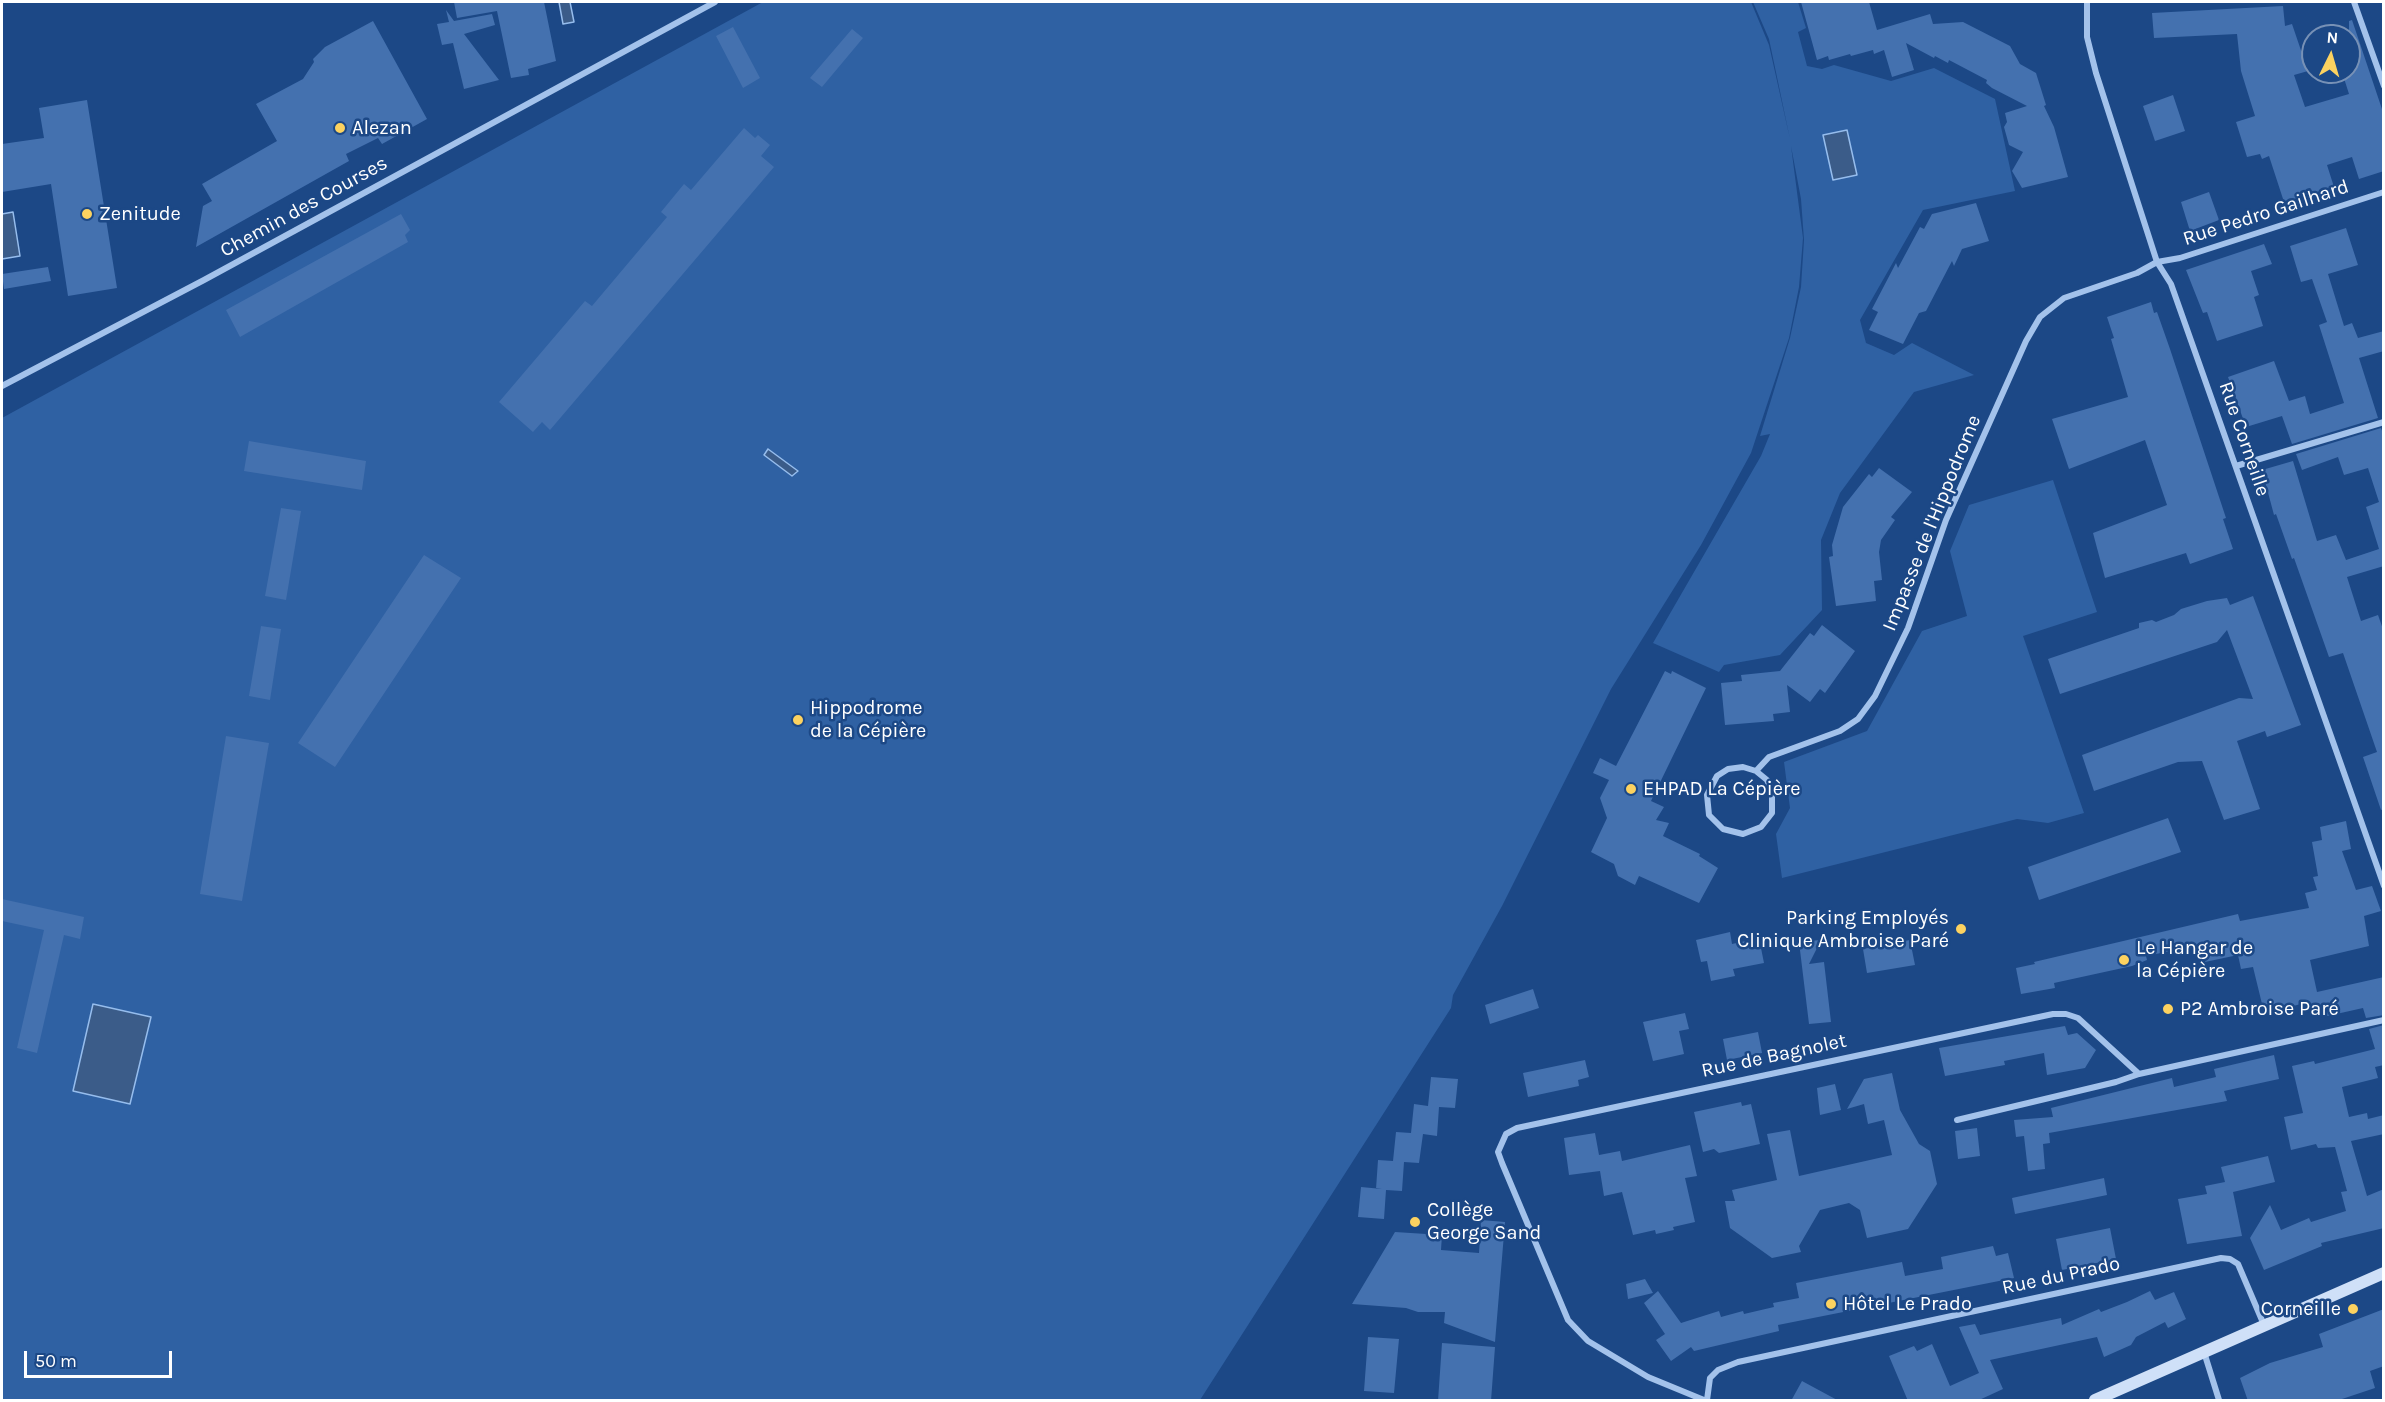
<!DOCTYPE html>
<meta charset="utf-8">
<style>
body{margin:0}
#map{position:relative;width:2385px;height:1402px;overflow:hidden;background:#1c4886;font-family:Karla,sans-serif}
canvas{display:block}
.frame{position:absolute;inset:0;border:3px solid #fff;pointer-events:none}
.north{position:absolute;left:2301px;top:24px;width:60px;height:60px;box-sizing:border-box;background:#1c4886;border:2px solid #7791b6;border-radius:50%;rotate:5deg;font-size:16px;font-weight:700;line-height:24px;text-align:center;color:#fff}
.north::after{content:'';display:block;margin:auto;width:21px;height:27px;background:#fcd260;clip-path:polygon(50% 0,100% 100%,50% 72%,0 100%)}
.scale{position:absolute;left:24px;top:1351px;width:148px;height:27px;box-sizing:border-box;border:3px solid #fff;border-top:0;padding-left:8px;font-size:18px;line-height:21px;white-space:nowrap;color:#fff;-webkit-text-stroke:4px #1c4886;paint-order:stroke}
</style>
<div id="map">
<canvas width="2385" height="1402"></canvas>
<div class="frame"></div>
<div class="north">N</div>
<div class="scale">50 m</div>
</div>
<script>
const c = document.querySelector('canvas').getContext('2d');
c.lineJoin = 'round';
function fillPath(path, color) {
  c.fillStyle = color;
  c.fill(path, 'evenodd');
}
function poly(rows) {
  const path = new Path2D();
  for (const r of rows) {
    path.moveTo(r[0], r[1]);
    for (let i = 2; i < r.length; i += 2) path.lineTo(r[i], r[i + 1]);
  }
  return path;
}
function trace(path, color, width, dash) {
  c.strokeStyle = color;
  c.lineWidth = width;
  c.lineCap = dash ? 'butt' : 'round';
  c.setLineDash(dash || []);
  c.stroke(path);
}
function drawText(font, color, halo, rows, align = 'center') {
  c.font = font + ' Karla,sans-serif';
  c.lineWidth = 5;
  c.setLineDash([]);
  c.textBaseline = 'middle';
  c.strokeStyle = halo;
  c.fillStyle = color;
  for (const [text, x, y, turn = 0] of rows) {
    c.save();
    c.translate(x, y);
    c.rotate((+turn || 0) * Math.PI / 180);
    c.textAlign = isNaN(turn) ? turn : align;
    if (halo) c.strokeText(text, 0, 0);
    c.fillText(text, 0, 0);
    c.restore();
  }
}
fillPath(poly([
 [763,2,1751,2,1769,45,1790,139,1769,39,1753,2,1798,2,1806,28,1798,32,1807,66,1822,69,1834,65,1891,81,1934,68,1995,99,2015,191,1923,210,1860,320,1866,343,1894,355,1912,343,1974,375,1914,392,1840,493,1821,540,1822,610,1780,655,1724,665,1719,672,1653,643,1761,456,1770,434,1760,436,1790,338,1801,287,1804,240,1801,199,1791,146,1803,238,1799,287,1789,338,1751,453,1701,545,1611,689,1502,906,1453,995,1451,1008,1200,1400,2,1400,2,418],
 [2053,480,2097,612,2023,636,2084,813,2048,823,2017,819,1782,878,1776,834,1790,808,1784,762,1867,731,1922,631,1967,616,1950,551,1969,505]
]), '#2f61a3');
const water = poly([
 [559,2,570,2,574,22,563,24,559,2],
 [1847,130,1857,175,1833,180,1823,135,1847,130],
 [13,212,20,256,2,259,2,214,13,212],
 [768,449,798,471,792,476,764,455,768,449],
 [93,1004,151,1017,130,1104,73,1091,93,1004]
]);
fillPath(water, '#3b5c89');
trace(water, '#96bded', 1.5);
fillPath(poly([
 [454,2,544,2,556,61,528,69,529,75,511,78,497,11,457,18],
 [1801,2,1869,2,1877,30,1930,14,1933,24,1963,22,2010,46,2020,64,2036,73,2046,105,2044,106,2054,127,2068,177,2022,188,2012,171,2023,152,2009,145,2004,127,2007,122,2005,113,2027,106,1992,88,1986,83,1987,80,1949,60,1948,63,1935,56,1934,58,1906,43,1914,70,1892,77,1884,50,1874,54,1873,50,1851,56,1850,54,1829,60,1828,56,1817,60],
 [2283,6,2285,26,2292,24,2308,71,2294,75,2305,107,2349,94,2342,72,2349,72,2349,21,2352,20,2384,115,2384,171,2359,179,2352,157,2327,165,2334,187,2284,202,2269,156,2262,159,2260,154,2247,157,2236,122,2255,116,2241,71,2237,34,2154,38,2152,13],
 [446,10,454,21,492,14,495,25,464,34,499,80,464,89,453,43,442,45,437,24,449,22],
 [373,21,427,119,382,144,378,138,346,154,349,161,196,247,203,206,212,201,202,184,277,141,256,104,303,79,314,62,313,59,325,47],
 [733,27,760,78,743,88,716,36],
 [852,29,863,38,822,87,810,78],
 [2173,95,2185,131,2155,141,2143,106],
 [87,100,117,288,68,296,51,184,2,192,2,144,44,138,39,108],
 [744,128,755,138,758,135,770,145,761,156,774,167,550,430,542,422,533,432,499,402,585,301,592,306,667,217,661,212,684,184,691,190],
 [2209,192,2219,220,2190,231,2181,202],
 [1976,203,1989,241,1962,249,1954,266,1952,261,1926,311,1919,313,1903,344,1869,330,1878,312,1872,309,1896,263,1898,268,1920,227,1924,229,1932,214],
 [401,214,410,230,405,235,408,242,240,337,226,310],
 [2346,228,2358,265,2328,274,2344,326,2352,323,2358,338,2384,331,2384,351,2359,358,2378,418,2292,444,2282,416,2246,427,2228,377,2274,361,2289,401,2305,396,2310,414,2344,403,2319,325,2327,322,2312,279,2301,282,2290,246],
 [2264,244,2272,264,2251,271,2259,295,2254,297,2263,326,2217,341,2207,312,2203,313,2186,270],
 [48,267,51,281,4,289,2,274],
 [2151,302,2154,313,2157,312,2170,349,2226,518,2223,519,2233,549,2190,564,2186,553,2105,578,2093,533,2167,505,2145,440,2069,469,2052,419,2128,397,2111,339,2114,338,2107,317],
 [2381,428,2384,436,2384,566,2347,577,2361,621,2378,615,2384,632,2384,809,2381,810,2363,757,2377,752,2343,653,2329,657,2294,558,2292,559,2276,514,2274,515,2262,470,2293,461,2317,541,2336,535,2346,560,2379,549,2366,507,2379,502,2368,468,2344,475,2338,457,2302,470,2296,454],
 [249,441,366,461,362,490,244,471],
 [1879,468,1912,492,1891,517,1895,520,1881,540,1879,552,1882,580,1874,581,1876,601,1836,606,1829,557,1833,556,1832,545,1843,507,1869,474,1872,477],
 [281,508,301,511,286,600,265,596],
 [424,555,461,578,335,767,298,743],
 [2253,596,2301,725,2267,737,2265,731,2237,741,2260,809,2224,820,2202,761,2178,762,2094,791,2082,755,2239,698,2253,699,2227,630,2217,642,2060,694,2048,659,2139,628,2139,623,2152,620,2156,622,2174,615,2181,609,2207,601,2227,598,2230,605],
 [1822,625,1855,651,1825,693,1820,689,1810,702,1787,685,1790,712,1773,714,1774,721,1725,725,1721,683,1742,681,1741,675,1780,671,1810,633,1814,636],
 [261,626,281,629,270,700,249,696],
 [1665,671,1671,674,1672,671,1706,688,1651,801,1664,807,1656,820,1669,823,1663,836,1700,854,1699,856,1718,868,1699,903,1639,876,1635,885,1618,876,1614,864,1591,852,1607,818,1600,798,1609,780,1593,773,1600,758,1616,766],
 [226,736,269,743,242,901,200,894],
 [2168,818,2181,852,2039,900,2028,867],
 [2346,821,2351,849,2342,851,2356,890,2372,886,2381,911,2364,916,2369,946,2310,960,2317,992,2384,977,2384,1015,2366,1018,2363,1008,2323,1017,2321,1008,2311,1010,2309,1002,2277,1010,2276,1005,2263,1008,2253,967,2241,969,2238,955,2205,962,2203,953,2197,954,2196,946,2146,956,2147,960,2132,966,2054,983,2055,988,2021,994,2016,968,2035,964,2034,962,2238,914,2240,921,2309,908,2305,893,2317,890,2313,877,2318,876,2312,842,2322,840,2320,827],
 [2,899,84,917,80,939,64,935,37,1053,17,1048,44,930,2,921],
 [1730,932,1732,944,1759,938,1764,963,1733,969,1735,976,1711,981,1707,961,1701,962,1696,940],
 [1821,940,1809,964,1824,962,1831,1022,1809,1024,1799,942],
 [1910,940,1915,965,1867,973,1863,949],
 [1533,989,1539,1008,1490,1024,1485,1005],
 [1685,1013,1689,1029,1679,1031,1684,1054,1653,1061,1643,1022],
 [2384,1025,2384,1065,2375,1067,2378,1078,2342,1087,2349,1117,2367,1113,2368,1119,2384,1115,2384,1134,2351,1141,2367,1196,2384,1189,2384,1228,2321,1243,2322,1246,2264,1270,2250,1238,2270,1205,2281,1230,2309,1218,2311,1222,2346,1211,2341,1192,2347,1191,2335,1147,2318,1148,2316,1144,2291,1150,2284,1117,2303,1113,2292,1066,2314,1061,2315,1064,2375,1049,2369,1029],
 [2065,1026,2068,1035,2077,1033,2096,1050,2085,1068,2047,1075,2044,1053,2004,1061,2005,1065,1945,1076,1939,1048],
 [1758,1032,1762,1053,1727,1060,1723,1039],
 [2274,1055,2279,1079,2224,1091,2227,1101,2049,1133,2050,1143,2043,1144,2045,1169,2028,1171,2024,1136,2016,1137,2014,1120,2053,1117,2051,1108,2172,1078,2174,1087,2216,1077,2214,1069],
 [1585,1060,1589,1077,1578,1080,1579,1086,1528,1097,1523,1073],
 [1892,1073,1900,1110,1919,1144,1930,1151,1937,1184,1908,1229,1867,1238,1860,1210,1849,1203,1820,1210,1799,1246,1801,1252,1772,1258,1730,1228,1725,1201,1735,1201,1732,1190,1777,1180,1767,1134,1790,1130,1799,1176,1892,1155,1884,1120,1868,1124,1864,1104,1847,1109,1864,1079],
 [1431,1077,1458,1079,1455,1108,1439,1107,1437,1136,1423,1134,1419,1163,1404,1162,1402,1191,1386,1190,1384,1219,1358,1217,1361,1187,1382,1189,1376,1189,1378,1160,1393,1161,1396,1132,1411,1133,1414,1104,1428,1106],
 [1835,1084,1841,1110,1820,1115,1817,1088],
 [1741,1102,1742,1106,1751,1104,1760,1144,1719,1153,1714,1149,1703,1152,1694,1112],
 [1977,1128,1980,1156,1958,1159,1955,1131],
 [1595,1133,1599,1155,1620,1151,1622,1161,1690,1145,1697,1176,1685,1178,1695,1222,1673,1227,1674,1230,1656,1234,1655,1230,1633,1235,1622,1192,1604,1196,1600,1171,1569,1175,1564,1138],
 [2268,1156,2275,1182,2233,1192,2242,1236,2187,1244,2178,1199,2207,1194,2205,1186,2225,1182,2221,1167],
 [2104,1178,2107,1195,2015,1214,2012,1198],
 [1481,1220,1505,1222,1495,1342,1444,1323,1445,1312,1418,1312,1406,1308,1352,1304,1395,1232,1442,1235,1441,1250,1479,1253],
 [2110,1228,2116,1259,2062,1270,2056,1239],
 [1993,1246,1996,1256,2008,1253,2014,1278,1778,1325,1779,1331,1694,1351,1691,1347,1671,1361,1656,1340,1665,1334,1644,1303,1658,1291,1681,1323,1719,1311,1721,1317,1743,1311,1744,1314,1774,1307,1773,1303,1799,1298,1796,1283,1902,1262,1905,1276,1943,1269,1941,1257],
 [1645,1279,1653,1293,1628,1299,1626,1284],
 [2150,1291,2155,1300,2174,1292,2186,1319,2168,1328,2165,1322,2136,1337,2131,1345,2104,1357,2097,1337,1990,1360,2003,1389,1977,1401,1908,1401,1889,1356,1914,1346,1917,1351,1932,1344,1950,1386,1979,1373,1959,1327,1975,1324,1980,1335,2061,1318,2062,1325,2099,1309,2101,1312,2127,1302],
 [2384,1309,2384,1366,2370,1371,2375,1388,2336,1401,2248,1401,2240,1378,2270,1363,2323,1347,2319,1334],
 [1368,1337,1399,1339,1394,1393,1364,1391],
 [1442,1343,1495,1347,1491,1401,1438,1401],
 [1802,1381,1839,1401,1791,1401]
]), '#4471af');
trace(poly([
 [2087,2,2087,37,2096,73,2157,262,2171,284,2384,886],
 [2354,2,2384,86],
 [2,386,204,280,715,2],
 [2236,466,2384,422],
 [1756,771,1767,780,1772,791,1772,813,1761,827,1743,834,1723,829,1709,815,1707,795,1717,776,1728,769,1743,767,1756,771,1769,757,1840,731,1858,719,1875,696,1908,628,1946,520,2026,341,2040,317,2064,298,2137,273,2157,262,2180,258,2384,192],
 [1957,1120,2116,1082,2139,1074],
 [2204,1352,2219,1400],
 [1704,1400,1648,1377,1588,1341,1568,1320,1502,1163,1498,1152,1506,1134,1517,1128,2053,1014,2066,1014,2078,1018,2139,1074,2384,1020],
 [1707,1400,1710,1378,1718,1370,1738,1362,2221,1258,2230,1259,2238,1264,2264,1325]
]), '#a3c2eb', 6);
trace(poly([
 [2095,1400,2384,1273]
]), '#cfe0f8', 12);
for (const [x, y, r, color] of [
 [340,128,6,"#fcd260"],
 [87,214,6,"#fcd260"],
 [798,720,6,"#fcd260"],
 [1631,789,6,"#fcd260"],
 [1961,929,6,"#fcd260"],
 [2124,960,6,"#fcd260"],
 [2168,1009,6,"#fcd260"],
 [1415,1222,6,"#fcd260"],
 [1831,1304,6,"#fcd260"],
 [2353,1309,6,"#fcd260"]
]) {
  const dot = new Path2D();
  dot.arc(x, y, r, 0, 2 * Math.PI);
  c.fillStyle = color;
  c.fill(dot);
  trace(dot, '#1c4886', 2);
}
drawText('20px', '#fff', '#1c4886', [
 ["Alezan",352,128],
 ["Zenitude",99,214],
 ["Hippodrome",810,708],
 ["de la Cépière",810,731],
 ["EHPAD La Cépière",1643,789],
 ["Parking Employés",1949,918,"right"],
 ["Clinique Ambroise Paré",1949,941,"right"],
 ["Le Hangar de",2136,948],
 ["la Cépière",2136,971],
 ["P2 Ambroise Paré",2180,1009],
 ["Collège",1427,1210],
 ["George Sand",1427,1233],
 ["Hôtel Le Prado",1843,1304],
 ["Corneille",2341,1309,"right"]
], 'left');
drawText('20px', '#fff', '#1c4886', [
 ["Chemin des Courses",304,207,-29],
 ["Rue Pedro Gailhard",2266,213,-18],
 ["Rue Corneille",2244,439,71],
 ["Impasse de l'Hippodrome",1932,523,-68],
 ["Rue de Bagnolet",1774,1056,-12],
 ["Rue du Prado",2061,1276,-12]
]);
</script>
